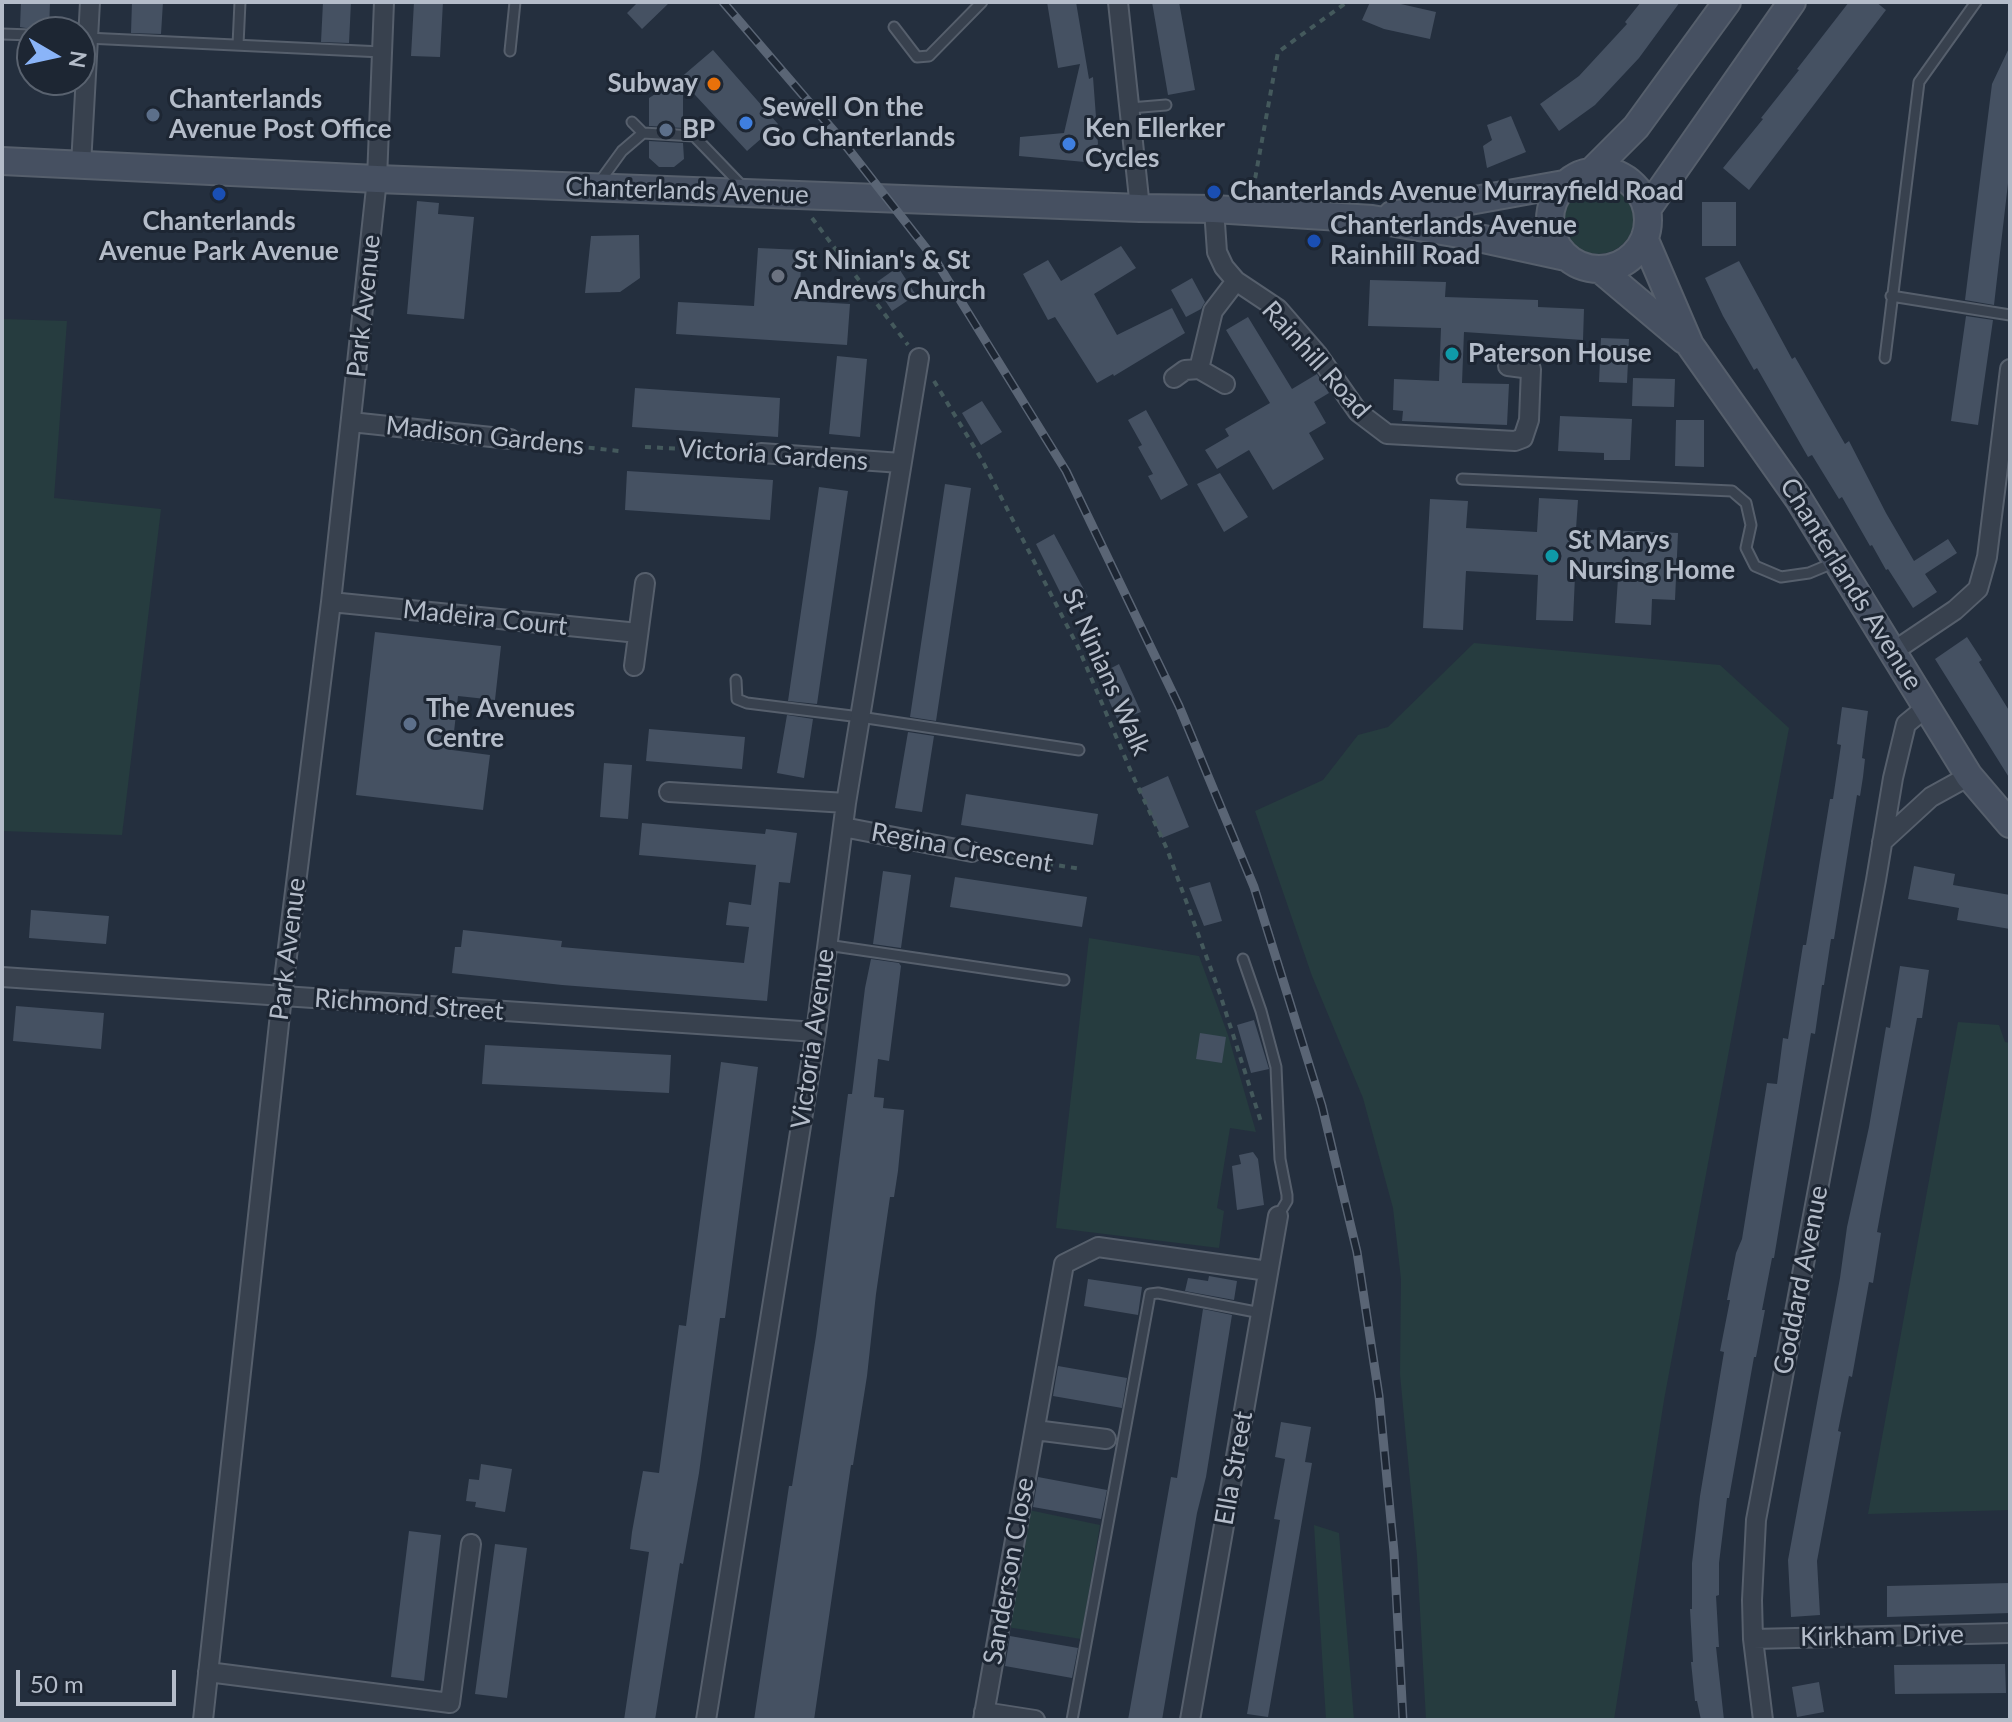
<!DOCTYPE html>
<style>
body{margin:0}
#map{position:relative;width:2012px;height:1722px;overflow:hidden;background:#242f3e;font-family:Lato,sans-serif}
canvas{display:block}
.frame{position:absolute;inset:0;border:4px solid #b4bcc9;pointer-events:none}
.north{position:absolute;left:16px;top:16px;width:80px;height:80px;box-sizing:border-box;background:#1d2633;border:2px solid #59626f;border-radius:50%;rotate:99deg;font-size:22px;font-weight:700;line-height:32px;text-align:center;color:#b4bcc9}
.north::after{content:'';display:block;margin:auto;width:28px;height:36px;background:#8ab4f8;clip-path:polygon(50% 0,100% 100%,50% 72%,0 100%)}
.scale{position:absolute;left:16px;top:1670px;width:160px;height:36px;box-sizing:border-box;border:4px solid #b4bcc9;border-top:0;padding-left:10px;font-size:24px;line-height:28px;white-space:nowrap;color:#b4bcc9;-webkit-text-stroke:6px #1d2633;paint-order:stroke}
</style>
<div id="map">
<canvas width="2012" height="1722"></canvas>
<div class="frame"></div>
<div class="north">N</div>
<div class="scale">50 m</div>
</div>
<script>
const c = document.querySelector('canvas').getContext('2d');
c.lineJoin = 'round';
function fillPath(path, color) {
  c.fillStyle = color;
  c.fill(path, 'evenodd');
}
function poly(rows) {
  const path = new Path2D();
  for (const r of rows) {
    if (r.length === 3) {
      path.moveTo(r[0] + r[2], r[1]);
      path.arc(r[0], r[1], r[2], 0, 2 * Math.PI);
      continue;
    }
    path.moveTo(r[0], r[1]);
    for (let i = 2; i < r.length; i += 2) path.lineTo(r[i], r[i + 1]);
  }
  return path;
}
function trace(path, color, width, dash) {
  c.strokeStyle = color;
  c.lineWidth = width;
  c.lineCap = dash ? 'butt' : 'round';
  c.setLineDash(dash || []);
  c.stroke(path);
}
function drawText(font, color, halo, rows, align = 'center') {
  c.font = font + ' Lato,sans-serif';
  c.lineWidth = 6;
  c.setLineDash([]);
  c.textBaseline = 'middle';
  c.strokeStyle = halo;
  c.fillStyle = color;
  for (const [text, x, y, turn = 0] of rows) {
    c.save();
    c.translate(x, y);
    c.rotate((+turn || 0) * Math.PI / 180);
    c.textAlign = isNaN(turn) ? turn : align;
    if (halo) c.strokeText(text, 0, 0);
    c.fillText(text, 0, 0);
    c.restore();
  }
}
fillPath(poly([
 [1598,218,36],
 [2,319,67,321,54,498,161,509,122,835,2,831],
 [1474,643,1720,665,1789,728,1664,1400,1614,1720,1426,1720,1417,1556,1400,1374,1401,1279,1393,1208,1363,1098,1312,976,1255,811,1323,780,1358,735,1388,727],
 [1089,938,1199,956,1228,1035,1256,1132,1230,1128,1217,1208,1224,1211,1219,1248,1056,1228],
 [1958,1022,1999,1025,2005,1042,2010,1043,2010,1510,1868,1514],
 [1029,1510,1100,1525,1081,1639,1007,1627],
 [1314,1525,1339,1533,1354,1720,1326,1720]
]), '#263c3f');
fillPath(poly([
 [21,2,50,2,49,32,20,27],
 [132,2,163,2,161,34,131,33],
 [323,2,351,2,349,43,321,42],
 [414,2,443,2,440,57,411,56],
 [638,2,670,2,642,29,627,13],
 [1047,2,1076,2,1089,79,1093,77,1098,144,1085,162,1019,156,1020,137,1064,133,1080,64,1058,68],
 [1152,2,1179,2,1195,90,1168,95],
 [1370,2,1392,2,1436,12,1430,39,1384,29,1362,20],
 [1641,2,1680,2,1639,58,1595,105,1559,131,1540,104,1579,76,1627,24,1625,22],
 [1849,2,1876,2,1886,10,1749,190,1723,168,1763,119,1761,118,1799,70,1797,69],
 [2010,46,2010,166,1994,305,1965,300,1992,84],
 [713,50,778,124,747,151,683,82,683,128,649,126,649,98,660,91,665,91],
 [1511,116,1526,152,1487,168,1483,146,1492,140,1487,125],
 [649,141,683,143,684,159,674,167,659,167,649,158],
 [417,201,439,203,438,214,474,217,464,319,407,314],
 [1702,202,1736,202,1736,246,1702,246],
 [639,235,640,278,620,292,585,293,591,236],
 [1121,246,1136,268,1094,294,1117,335,1172,308,1185,333,1114,376,1113,374,1097,383,1055,317,1048,320,1023,274,1048,260,1061,281],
 [758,248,802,250,799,301,850,304,847,345,676,334,678,302,754,306],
 [1739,261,1792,359,1795,357,1845,444,1849,441,1886,513,1914,561,1948,539,1957,553,1925,574,1937,592,1913,608,1888,569,1886,570,1872,545,1870,546,1842,497,1839,499,1812,455,1808,457,1757,368,1754,370,1723,316,1705,278],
 [898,267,916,295,892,311,874,284],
 [1192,278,1205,302,1201,309,1186,317,1171,290],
 [1370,280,1446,282,1445,297,1538,300,1538,307,1584,309,1583,340,1464,332,1462,383,1509,384,1507,425,1402,421,1403,411,1393,410,1394,379,1439,381,1441,328,1368,326],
 [1966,316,1993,320,1978,425,1951,421],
 [1248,317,1292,389,1317,374,1329,393,1314,402,1326,423,1309,433,1324,459,1273,490,1249,450,1217,469,1205,450,1229,436,1225,429,1270,403,1226,330],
 [1601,338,1629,339,1627,383,1599,382],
 [837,356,867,359,860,437,829,434],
 [1633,378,1675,379,1674,407,1632,406],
 [635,388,780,398,778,437,632,427],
 [982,401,1002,432,981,445,962,413],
 [1146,410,1188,485,1161,500,1148,476,1153,474,1138,447,1142,445,1128,420],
 [1560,416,1632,419,1630,460,1604,460,1604,453,1558,451],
 [1676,420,1704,420,1704,467,1675,466],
 [627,471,773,480,770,520,625,510],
 [1220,473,1248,517,1224,532,1197,484],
 [945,484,971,488,936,721,910,717],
 [819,487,848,491,817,704,788,701],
 [1539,498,1578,500,1576,529,1678,533,1675,600,1652,599,1651,625,1615,623,1618,578,1575,576,1573,621,1536,620,1538,575,1466,571,1463,630,1423,628,1430,499,1468,501,1466,528,1537,532],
 [1054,534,1088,597,1068,608,1036,544],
 [375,632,501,646,495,700,458,696,452,750,490,755,483,810,356,795],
 [1967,637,1982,660,1979,662,2010,712,2010,779,1935,659],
 [1119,664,1141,712,1118,721,1098,675],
 [1842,707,1868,711,1862,758,1865,759,1863,777,1860,796,1857,795,1834,939,1831,939,1824,985,1822,985,1815,1034,1811,1033,1774,1258,1772,1258,1762,1310,1765,1310,1756,1357,1754,1357,1729,1498,1727,1498,1719,1563,1719,1595,1716,1596,1719,1647,1716,1647,1724,1720,1701,1720,1697,1701,1695,1701,1691,1662,1693,1662,1690,1609,1692,1609,1692,1563,1700,1496,1724,1352,1720,1351,1730,1300,1727,1300,1736,1253,1742,1239,1767,1083,1777,1084,1783,1038,1788,1039,1803,945,1806,945,1830,799,1833,799,1841,745,1837,744],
 [787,715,813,719,804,778,777,773],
 [649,729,745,737,742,769,646,761],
 [908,732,934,736,922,812,895,808],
 [604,763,632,765,628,819,600,817],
 [1168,776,1189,827,1162,838,1139,789],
 [966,794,1098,814,1093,845,961,825],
 [642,823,765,834,766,829,797,833,790,883,779,882,767,1001,562,985,452,973,455,947,461,947,463,930,562,941,561,947,744,963,749,927,726,925,729,902,751,905,756,865,639,855],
 [1914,866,1955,874,1953,885,2010,895,2010,929,1957,920,1959,908,1908,899],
 [883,871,911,875,901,948,873,944],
 [955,877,1087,897,1082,927,950,907],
 [1210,882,1222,921,1204,926,1189,888],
 [31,910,109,916,106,944,29,938],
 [871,959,899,963,901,966,889,1061,878,1059,874,1097,884,1098,883,1108,904,1110,898,1171,894,1197,890,1197,876,1294,867,1376,853,1465,851,1465,814,1720,754,1720,789,1486,792,1486,816,1336,848,1094,852,1094,865,988],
 [1900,966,1929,970,1922,1018,1917,1018,1888,1172,1877,1232,1881,1233,1873,1283,1869,1282,1852,1377,1849,1376,1838,1431,1841,1432,1817,1561,1820,1615,1791,1617,1788,1560,1840,1278,1847,1227,1869,1127,1886,1027,1890,1028],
 [16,1006,104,1013,101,1049,13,1041],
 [1254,1020,1269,1069,1251,1073,1237,1025],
 [1200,1033,1226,1037,1222,1063,1196,1059],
 [485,1045,671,1055,669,1093,482,1084],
 [721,1062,758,1067,725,1318,720,1318,699,1473,683,1564,680,1563,655,1720,624,1720,649,1552,630,1549,632,1532,643,1471,659,1473,679,1325,686,1326],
 [1253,1152,1258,1159,1264,1205,1237,1210,1232,1166,1241,1164,1239,1155],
 [1209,1276,1237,1281,1234,1300,1185,1291,1188,1278,1208,1281],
 [1088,1279,1142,1287,1138,1315,1084,1306],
 [1203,1309,1232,1315,1206,1477,1197,1513,1162,1720,1128,1720,1171,1477,1177,1478],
 [1058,1366,1127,1378,1122,1408,1053,1396],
 [1281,1422,1311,1427,1305,1462,1312,1463,1268,1717,1247,1714,1280,1520,1274,1519,1285,1459,1275,1457],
 [481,1464,512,1469,505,1512,475,1507,476,1502,466,1501,469,1479,479,1480],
 [1038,1477,1107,1490,1101,1519,1033,1507],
 [409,1531,441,1535,424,1681,391,1677],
 [495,1544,527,1548,507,1698,475,1694],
 [2010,1583,2010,1613,1887,1617,1887,1586],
 [1010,1636,1078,1648,1072,1678,1005,1666],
 [2005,1664,2006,1693,1895,1694,1894,1665],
 [1819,1682,1824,1712,1797,1717,1792,1687]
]), '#455162');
const lane = poly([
 [894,27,917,57,929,56,982,2],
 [2,34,32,35],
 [87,38,382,52],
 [238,45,240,2],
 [510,51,515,2],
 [1130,108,1166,105],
 [632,122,643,133],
 [598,184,622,151,643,133,694,136,745,189],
 [1891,296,2010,315],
 [1885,358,1919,82,1976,2],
 [1462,479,1732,491,1746,503,1751,525,1746,548,1755,566,1781,577,1809,573,1833,563],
 [736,680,737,699,747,703,860,717,1079,750],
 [827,945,1064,980],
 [1243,959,1261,1011,1276,1067,1280,1159,1287,1195,1287,1201,1278,1216],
 [1072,1720,1150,1294,1158,1293,1261,1313]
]);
const street = poly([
 [1118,2,1140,208],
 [81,165,90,2],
 [1214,209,1217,252,1224,267,1236,281,1278,309,1318,355,1358,412,1387,434,1515,441,1523,438,1529,420,1531,369,1508,366],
 [1199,369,1213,311,1236,281],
 [1174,378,1185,370,1199,369,1225,384],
 [351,422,510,439],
 [761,453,901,463],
 [331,602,638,633],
 [1894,651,1955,610,1978,589,1987,557,2010,369],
 [634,666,645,583],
 [669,792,846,803],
 [843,827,972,852],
 [1882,842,1931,797,1969,776],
 [2,977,816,1032],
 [1035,1430,1106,1439],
 [1753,1639,2010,1633],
 [208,1672,450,1703,471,1544],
 [984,1712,1035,1720],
 [203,1720,282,996,331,602,377,179,384,2],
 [706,1720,816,1032,846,803,919,358],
 [983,1720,1064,1264,1098,1247,1268,1271],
 [1190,1720,1278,1216],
 [1763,1720,1753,1639,1752,1600,1756,1520,1876,880,1893,778,1906,724,1928,706]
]);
const secondary = poly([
 [2,161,377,179,1140,208,1214,209,1372,219,1465,235,1566,257],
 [1593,170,1636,127,1727,2],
 [1599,220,49],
 [1648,208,1792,2],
 [1392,215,1564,184],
 [1645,240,1690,345,1798,498,1969,776,2010,824],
 [1601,270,1684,340]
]);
trace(lane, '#565f6c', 13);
trace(street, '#565f6c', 22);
trace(secondary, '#565f6c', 30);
trace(poly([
 [1253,190,1278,52,1347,2],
 [812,218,908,345],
 [934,381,982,460,1078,647,1132,774,1167,849,1219,991,1262,1125],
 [529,441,619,451],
 [645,447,742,452],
 [988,854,1081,869]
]), '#44595c', 4, [6, 6]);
trace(lane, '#38414e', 9);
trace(street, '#38414e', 18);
trace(secondary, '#465061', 26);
const rail = poly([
 [723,2,839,137,936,261,1066,471,1179,706,1254,887,1322,1106,1357,1252,1379,1396,1394,1552,1403,1720]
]);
trace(rail, '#5a6575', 9);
trace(rail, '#1d2633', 6, [18]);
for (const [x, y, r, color] of [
 [714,84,8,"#e8710a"],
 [153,115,8,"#5c6f8a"],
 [746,123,8,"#3f7fe0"],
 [666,130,8,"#5c6f8a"],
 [1069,144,8,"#3f7fe0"],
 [1214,192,8,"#1a4fb4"],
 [219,194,8,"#1a4fb4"],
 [1314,241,8,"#1a4fb4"],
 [778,276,8,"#6b7280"],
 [1452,354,8,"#0f9aa8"],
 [1552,556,8,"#0f9aa8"],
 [410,724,8,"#5c6f8a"]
]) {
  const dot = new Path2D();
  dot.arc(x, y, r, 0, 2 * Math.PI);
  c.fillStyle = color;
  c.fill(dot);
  trace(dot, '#1d2633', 3);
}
drawText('bold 26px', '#b4bcc9', '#1d2633', [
 ["Subway",698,84,"right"],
 ["Chanterlands",169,100],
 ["Avenue Post Office",169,130],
 ["Sewell On the",762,108],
 ["Go Chanterlands",762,138],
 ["Ken Ellerker",1085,129],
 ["Cycles",1085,159],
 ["BP",682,130],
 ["Chanterlands Avenue Murrayfield Road",1230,192],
 ["Chanterlands",219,222,"center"],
 ["Avenue Park Avenue",219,252,"center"],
 ["Chanterlands Avenue",1330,226],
 ["Rainhill Road",1330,256],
 ["St Ninian's & St",794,261],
 ["Andrews Church",794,291],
 ["Paterson House",1468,354],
 ["St Marys",1568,541],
 ["Nursing Home",1568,571],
 ["The Avenues",426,709],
 ["Centre",426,739]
], 'left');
drawText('26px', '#b4bcc9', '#1d2633', [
 ["Chanterlands Avenue",687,191,2],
 ["Park Avenue",364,306,-84],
 ["Rainhill Road",1316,360,48],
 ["Madison Gardens",485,436,6],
 ["Victoria Gardens",773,455,4],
 ["Chanterlands Avenue",1851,584,58],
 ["Madeira Court",485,618,6],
 ["St Ninians Walk",1106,672,66],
 ["Regina Crescent",962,848,10],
 ["Park Avenue",288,949,-83],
 ["Richmond Street",409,1005,4],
 ["Victoria Avenue",813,1039,-82],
 ["Goddard Avenue",1801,1280,-79],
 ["Ella Street",1234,1468,-80],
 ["Sanderson Close",1009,1571,-80],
 ["Kirkham Drive",1882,1636,-1]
]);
</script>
